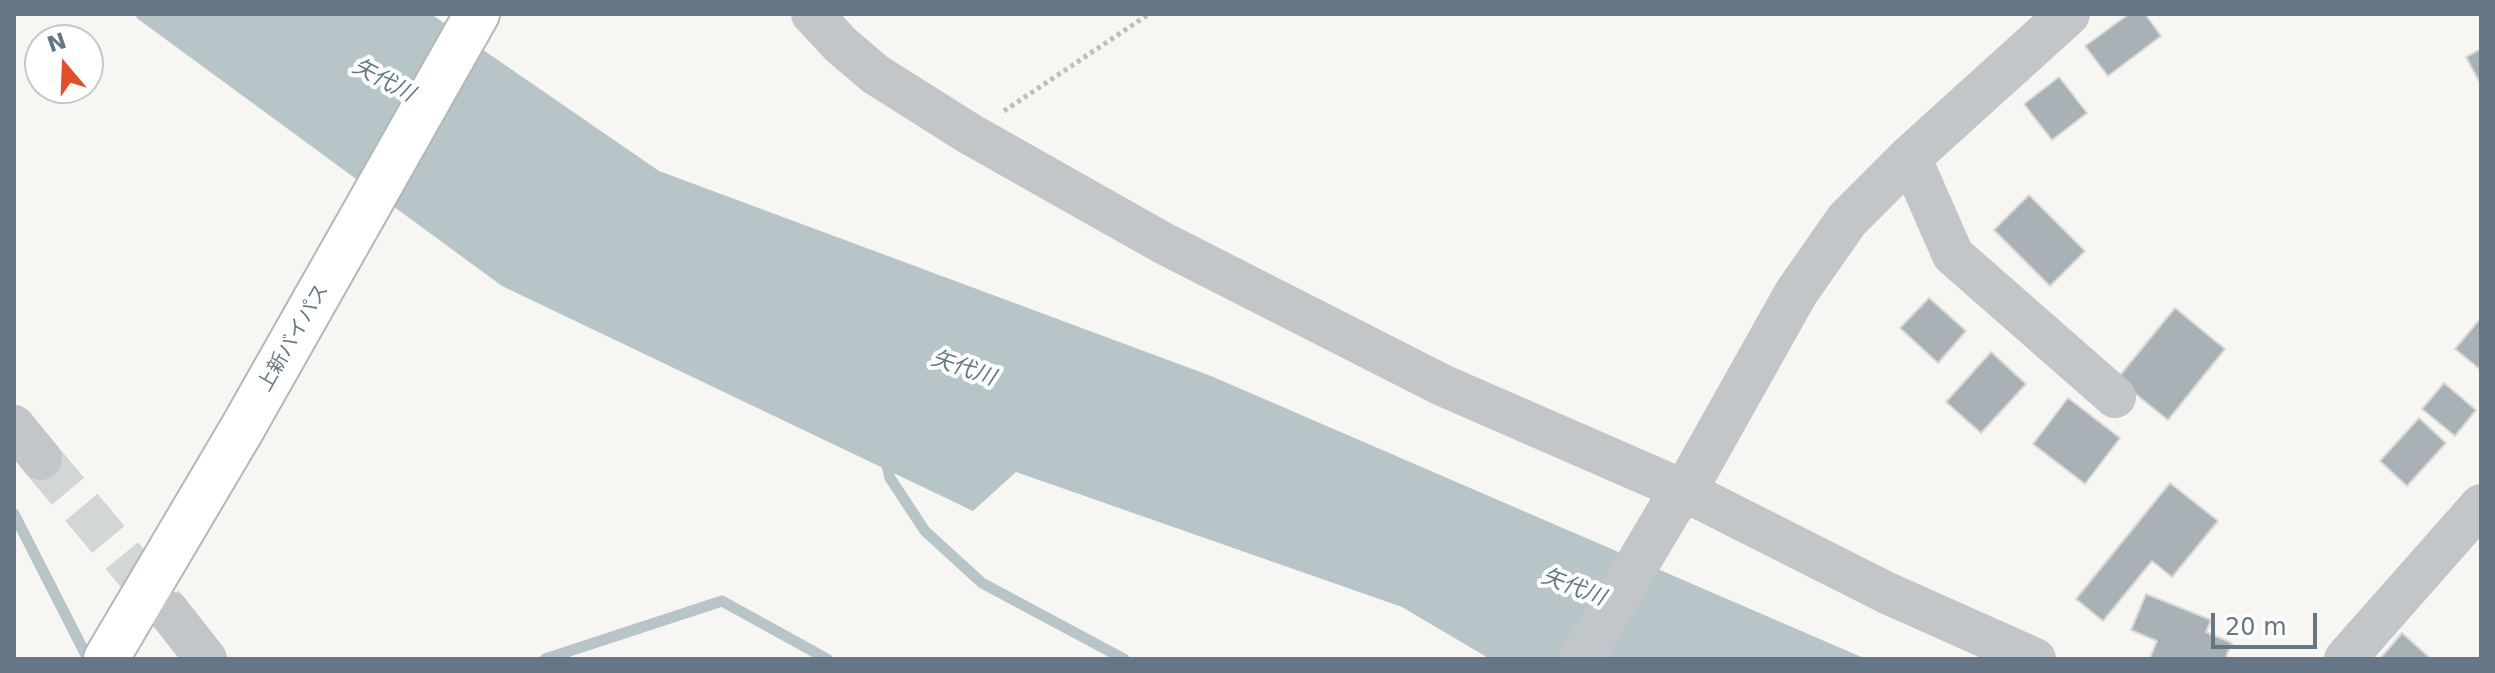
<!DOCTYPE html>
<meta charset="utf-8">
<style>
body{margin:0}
#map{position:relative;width:2495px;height:673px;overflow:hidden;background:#f7f6f3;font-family:"DejaVu Sans",sans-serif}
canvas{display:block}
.frame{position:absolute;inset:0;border:16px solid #657784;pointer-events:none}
.north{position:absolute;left:24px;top:24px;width:80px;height:80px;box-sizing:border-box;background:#fff;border:2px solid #c1c9ce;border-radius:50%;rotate:341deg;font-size:22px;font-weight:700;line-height:32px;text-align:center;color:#657784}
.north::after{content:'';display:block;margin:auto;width:28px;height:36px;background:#e34d27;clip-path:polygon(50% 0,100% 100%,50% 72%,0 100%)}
.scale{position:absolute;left:2211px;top:613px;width:106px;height:36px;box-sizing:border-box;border:4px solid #657784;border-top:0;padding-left:10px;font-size:24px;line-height:28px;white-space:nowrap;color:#657784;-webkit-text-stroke:6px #fff;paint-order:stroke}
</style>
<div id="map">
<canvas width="2495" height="673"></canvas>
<div class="frame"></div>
<div class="north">N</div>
<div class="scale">20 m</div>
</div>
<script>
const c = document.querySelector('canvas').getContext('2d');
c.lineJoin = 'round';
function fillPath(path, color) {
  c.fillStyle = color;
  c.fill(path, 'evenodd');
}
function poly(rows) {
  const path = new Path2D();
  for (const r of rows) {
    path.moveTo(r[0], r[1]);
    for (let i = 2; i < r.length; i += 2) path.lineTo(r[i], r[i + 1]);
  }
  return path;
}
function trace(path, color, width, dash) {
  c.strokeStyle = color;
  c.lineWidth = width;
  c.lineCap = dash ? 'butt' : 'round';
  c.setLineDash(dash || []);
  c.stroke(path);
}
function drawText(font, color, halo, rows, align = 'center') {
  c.font = font + ' "DejaVu Sans","Noto Sans JP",sans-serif';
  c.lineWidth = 8;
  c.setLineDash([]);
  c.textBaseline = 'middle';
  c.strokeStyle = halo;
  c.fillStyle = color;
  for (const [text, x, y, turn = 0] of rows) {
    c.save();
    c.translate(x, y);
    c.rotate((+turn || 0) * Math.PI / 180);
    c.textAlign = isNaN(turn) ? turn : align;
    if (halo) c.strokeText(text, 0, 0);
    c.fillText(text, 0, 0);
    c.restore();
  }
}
fillPath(poly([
 [134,14,431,14,659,171,1211,376,1866,659,1490,659,1402,607,1016,472,973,511,502,286,138,19]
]), '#b7c5c8');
trace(poly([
 [885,457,890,478,925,531,982,583,1124,659],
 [14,514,88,659],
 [545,659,722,601,827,659]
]), '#b7c5c8', 11);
const building = poly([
 [2129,14,2145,14,2161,36,2108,76,2085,46,2129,14],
 [2481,49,2481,85,2466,57,2481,49],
 [2059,77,2087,113,2052,140,2024,104,2059,77],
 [2029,195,2085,251,2050,286,1994,230,2029,195],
 [1929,298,1966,331,1938,363,1900,328,1929,298],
 [2175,308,2225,349,2168,420,2117,379,2175,308],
 [2481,318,2481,370,2455,349,2481,318],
 [1991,352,2026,384,1981,433,1946,402,1991,352],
 [2444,383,2476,410,2455,436,2422,409,2444,383],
 [2068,398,2120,438,2085,484,2033,444,2068,398],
 [2419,418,2446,443,2407,486,2380,461,2419,418],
 [2170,483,2218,521,2172,577,2152,561,2103,621,2076,599,2170,483],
 [2146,594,2211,620,2206,632,2232,643,2225,659,2150,658,2157,641,2131,630,2146,594],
 [2402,633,2431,659,2380,659,2402,633]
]);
fillPath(building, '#a8b1b6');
trace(building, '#d8d8d6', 2);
trace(poly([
 [41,459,169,612]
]), '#d2d6d7', 42, [42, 21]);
const trunk = poly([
 [106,659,242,429,477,14]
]);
trace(trunk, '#b3b7ba', 48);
trace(poly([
 [1004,111,1149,14]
]), '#bcbec0', 5, [4, 4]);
trace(poly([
 [812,14,841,45,875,74,970,134,1163,243,1442,385,1685,491,1887,593,2035,659],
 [1910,157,1953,255,2115,397],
 [14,426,41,459],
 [169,612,206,659],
 [2345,659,2481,505]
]), '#c2c6c9', 42);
trace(poly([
 [1581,659,1670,509,1685,491,1796,293,1847,220,1910,157,2068,14]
]), '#c2c6c9', 44);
trace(trunk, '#fff', 44);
drawText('20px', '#657784', '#fff', [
 ["上新バイパス",294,338,-60]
]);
drawText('italic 22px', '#617980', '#fff', [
 ["矢代川",383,81,28],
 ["矢代川",963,369,19],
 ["矢代川",1573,588,21]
]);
</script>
